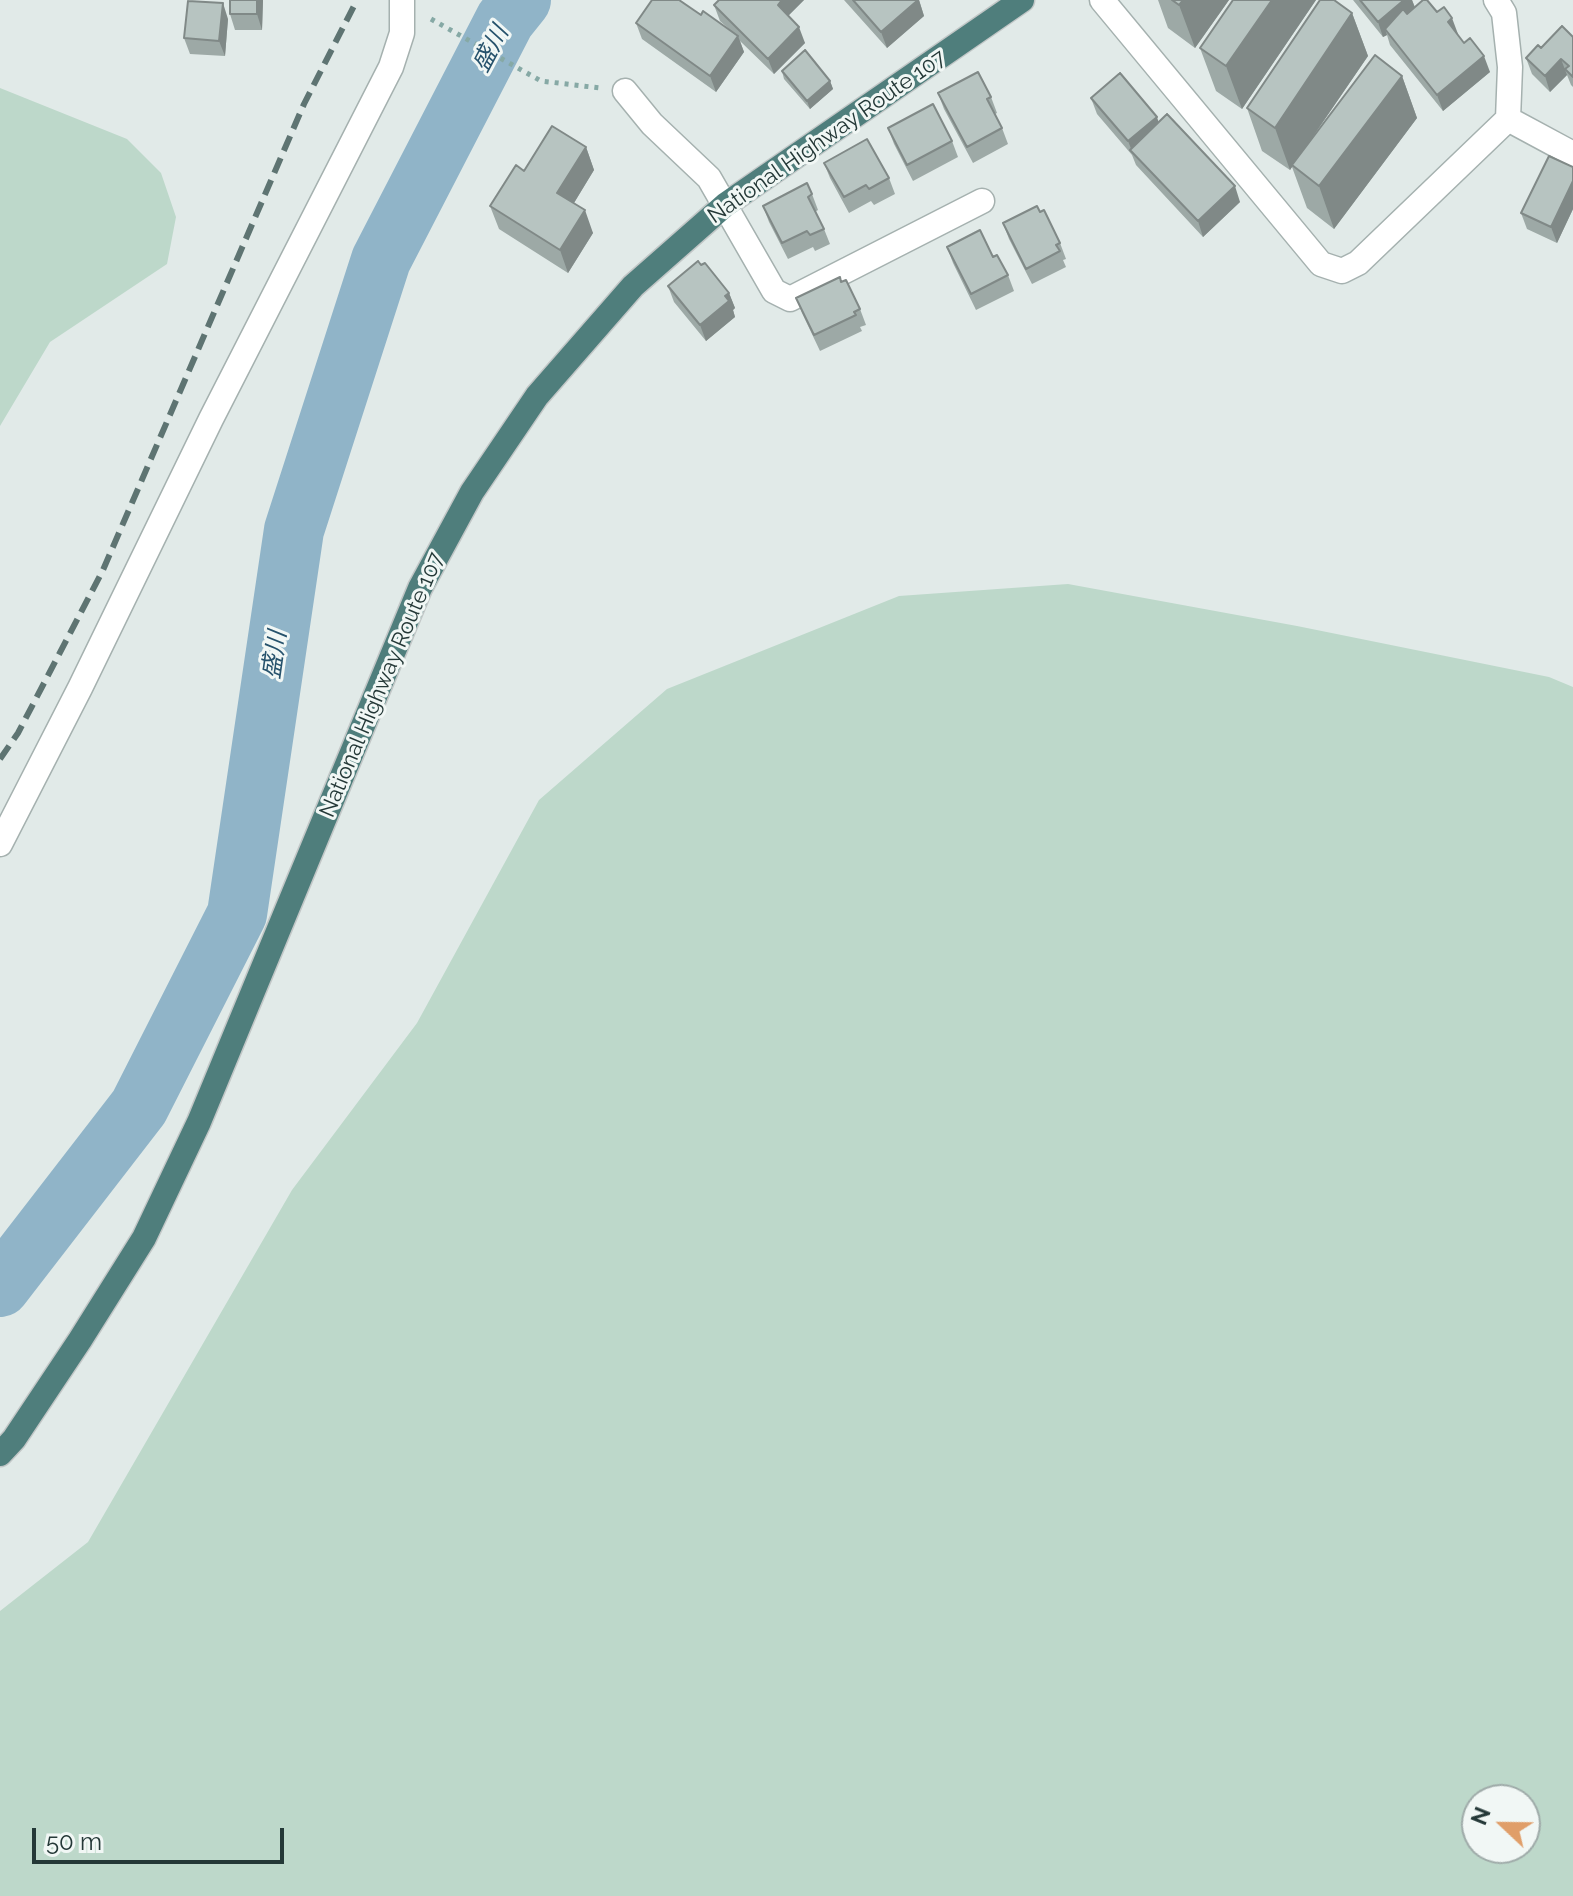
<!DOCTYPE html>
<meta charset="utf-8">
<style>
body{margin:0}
#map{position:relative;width:1573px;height:1896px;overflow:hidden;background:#e1eae8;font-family:Raleway,sans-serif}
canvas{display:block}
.north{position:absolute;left:1461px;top:1784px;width:80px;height:80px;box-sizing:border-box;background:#f1f7f5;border:2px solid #9faba9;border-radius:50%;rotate:292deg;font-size:22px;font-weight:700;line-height:32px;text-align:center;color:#243837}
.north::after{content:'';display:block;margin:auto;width:28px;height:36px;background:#e09e69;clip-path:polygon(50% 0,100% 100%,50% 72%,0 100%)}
.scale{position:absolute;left:32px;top:1828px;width:252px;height:36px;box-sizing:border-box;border:4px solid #243837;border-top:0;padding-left:10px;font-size:24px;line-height:28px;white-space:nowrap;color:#243837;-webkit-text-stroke:6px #f1f7f5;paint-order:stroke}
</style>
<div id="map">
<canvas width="1573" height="1896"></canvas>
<div class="north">N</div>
<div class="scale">50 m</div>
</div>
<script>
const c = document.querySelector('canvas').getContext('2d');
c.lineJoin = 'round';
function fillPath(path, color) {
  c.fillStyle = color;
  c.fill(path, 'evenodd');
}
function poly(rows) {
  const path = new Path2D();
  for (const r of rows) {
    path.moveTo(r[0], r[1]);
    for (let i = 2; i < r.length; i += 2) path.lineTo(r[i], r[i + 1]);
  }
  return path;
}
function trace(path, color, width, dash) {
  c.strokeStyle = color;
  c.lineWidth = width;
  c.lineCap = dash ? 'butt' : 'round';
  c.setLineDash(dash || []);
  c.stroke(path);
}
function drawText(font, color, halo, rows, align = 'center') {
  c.font = font + ' Raleway,"Noto Sans JP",sans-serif';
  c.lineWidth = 6;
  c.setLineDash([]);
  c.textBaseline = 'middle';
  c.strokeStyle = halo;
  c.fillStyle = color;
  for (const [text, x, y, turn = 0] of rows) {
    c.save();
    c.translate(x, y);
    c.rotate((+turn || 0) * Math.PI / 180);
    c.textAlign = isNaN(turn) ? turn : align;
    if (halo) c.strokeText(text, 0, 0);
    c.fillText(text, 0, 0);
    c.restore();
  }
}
fillPath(poly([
 [0,88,127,139,161,173,176,217,167,264,50,342,0,426],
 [1068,584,1297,626,1549,677,1573,687,1573,1896,0,1896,0,1611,88,1542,292,1190,417,1023,539,800,667,689,899,596],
 [1525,1800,1525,1848,1477,1848,1477,1800]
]), '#bdd8ca');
trace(poly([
 [0,1287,139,1107,237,914,294,530,381,260,505,20,521,0]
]), '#90b4c8', 60);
const minor = poly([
 [1102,0,1321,264,1342,271,1358,263,1508,119,1573,154],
 [1496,0,1504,13,1510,67,1508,119],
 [625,91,652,124,709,178,774,291,790,299,982,201],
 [0,844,80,688,211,419,391,67,402,33,402,0]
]);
const trunk = poly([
 [0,1454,14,1439,80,1340,144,1238,199,1122,420,588,472,492,537,396,633,286,725,205,1022,0]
]);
trace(minor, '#a5b1af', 27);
trace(trunk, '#c2c7c7', 27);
trace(poly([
 [431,19,541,81,600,88]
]), '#86a9a5', 5, [4, 6]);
trace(minor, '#fff', 24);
trace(trunk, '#4f7e7c', 24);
trace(poly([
 [0,759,18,733,103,570,304,104,357,0]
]), '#5e7472', 6, [16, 8]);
fillPath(poly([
 [263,0,262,30,235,30,230,14],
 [719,0,804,0,788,16,805,43,774,74,740,41,744,52,716,92,642,39,636,23,701,15,729,29,720,21,714,5],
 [844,0,919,0,924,16,887,48],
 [1158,0,1229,0,1195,48,1168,28],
 [1233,0,1316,0,1242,109,1216,91,1200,48],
 [1353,0,1412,0,1415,7,1437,12,1458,34,1457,35,1490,72,1443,111,1390,45,1387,35,1383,37],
 [1352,13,1368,56,1312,138,1402,76,1417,118,1334,229,1307,208,1292,167,1290,170,1262,151,1247,108],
 [228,19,225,56,190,54,184,38],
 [1573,37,1573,87,1571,85,1567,75,1550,92,1532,74,1526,58,1541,48],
 [782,71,830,81,833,89,810,109,784,79],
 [938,93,991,97,997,113,995,114,1002,128,1008,144,973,163,944,109],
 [1091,98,1159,122,1240,202,1203,237,1136,165,1132,155,1097,114],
 [888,128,952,141,958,157,913,181,894,144],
 [586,147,594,170,574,203,593,233,568,273,499,229,490,206,524,171],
 [824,163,889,178,895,194,874,205,871,201,849,213,830,178],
 [1573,167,1573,209,1557,243,1527,229,1521,213],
 [812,194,818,210,815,212,824,229,830,244,815,251,813,247,788,259,769,222,763,206],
 [1040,212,1060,243,1066,259,1063,260,1066,267,1032,284,1009,239,1003,223],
 [947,247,1008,275,1014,291,976,310,953,263],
 [841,282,860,309,866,325,860,327,862,331,820,351,802,313,796,298],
 [668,286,729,293,735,308,733,310,735,317,706,341,674,302]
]), '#9da9a6');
fillPath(poly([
 [257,0,263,0,262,30,257,14],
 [782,0,804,0,783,21,778,5],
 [914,0,919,0,924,16,887,48,881,32],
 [1183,0,1229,0,1195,48,1179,5],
 [1272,0,1316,0,1242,109,1226,66],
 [1404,0,1412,0,1416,11,1385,29,1387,35,1383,37,1378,22],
 [223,3,228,19,225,56,219,41],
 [1352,13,1368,56,1290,170,1275,128],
 [1452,18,1458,34,1453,38,1448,22],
 [799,27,805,43,774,74,768,59],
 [738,36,744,52,716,92,710,76],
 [1484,56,1490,72,1443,111,1437,95],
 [1561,59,1567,75,1550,92,1545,76],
 [1402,76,1417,118,1334,229,1319,186],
 [830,81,833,89,810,109,807,101],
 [1157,117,1162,133,1132,151,1128,141],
 [586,147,594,170,566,216,557,193],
 [1573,181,1573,209,1557,243,1551,227],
 [1235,186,1240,202,1203,237,1198,221],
 [585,210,593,233,568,273,560,250],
 [729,293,735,308,733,310,735,317,706,341,700,325]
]), '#808987');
const building = poly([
 [230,0,257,0,257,14,230,14,230,0],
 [652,0,679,0,701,15,703,11,738,36,710,76,636,23,652,0],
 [719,0,782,0,778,5,799,27,768,59,714,5,719,0],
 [853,0,918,0,881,32,853,0],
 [1172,0,1183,0,1179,5,1172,0],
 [1233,0,1272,0,1226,66,1200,48,1233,0],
 [1320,0,1334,0,1352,13,1275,128,1247,108,1320,0],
 [1360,0,1404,0,1378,22,1360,0],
 [1423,0,1427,0,1437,12,1444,7,1452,18,1448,22,1464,43,1470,38,1484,56,1437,95,1385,29,1403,9,1407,14,1423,0],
 [188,1,223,3,219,41,184,38,188,1],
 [1562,26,1573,37,1573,77,1565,69,1569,66,1561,59,1545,76,1526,58,1538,45,1541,48,1562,26],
 [805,50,830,81,807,101,782,71,805,50],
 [1375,55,1402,76,1319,186,1292,165,1375,55],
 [978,72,991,97,987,99,1002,128,967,147,938,93,978,72],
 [1120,73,1157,117,1128,141,1091,98,1120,73],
 [933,104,952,141,907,165,888,128,933,104],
 [1167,114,1235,186,1198,221,1130,150,1167,114],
 [552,126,586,147,557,193,585,210,560,250,490,206,516,165,524,171,552,126],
 [867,139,889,178,869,189,866,185,844,197,824,163,867,139],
 [1549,156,1573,167,1573,181,1551,227,1521,213,1549,156],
 [807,183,812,194,808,197,824,229,810,235,807,231,782,243,763,206,807,183],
 [1037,206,1040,212,1044,210,1060,243,1056,245,1060,251,1026,269,1003,223,1037,206],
 [980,230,993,257,997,255,1008,275,971,294,947,247,980,230],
 [698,261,701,265,705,263,729,293,725,296,729,301,700,325,668,286,698,261],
 [840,277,841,282,846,280,860,309,854,312,856,315,814,335,796,298,840,277]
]);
fillPath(building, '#b7c4c1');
trace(building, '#808987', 2);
drawText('22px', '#243837', '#f1f7f5', [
 ["National Highway Route 107",827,137,-35],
 ["National Highway Route 107",382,685,-67]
]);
drawText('italic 24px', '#26526c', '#f1f7f5', [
 ["盛川",491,49,-62],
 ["盛川",275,655,-82]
]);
</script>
